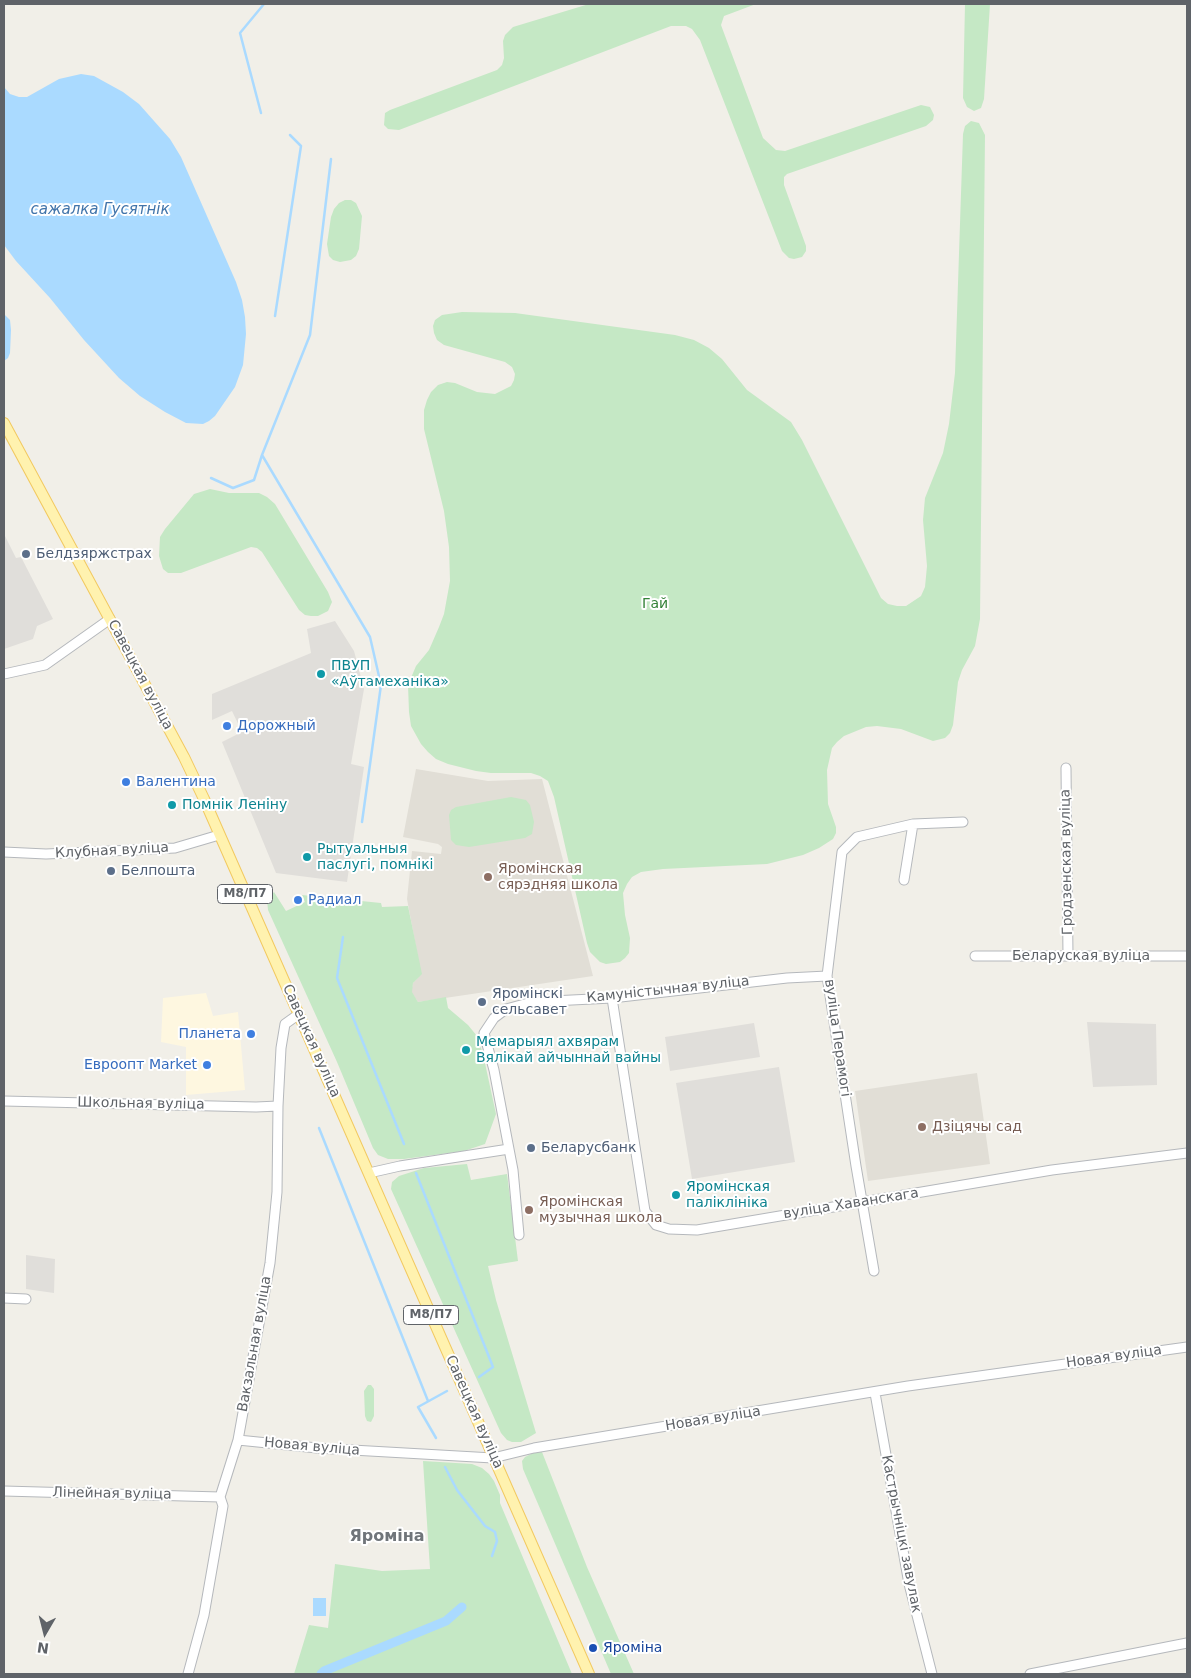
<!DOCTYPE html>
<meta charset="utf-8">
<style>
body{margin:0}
#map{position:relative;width:1191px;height:1678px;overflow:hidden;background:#f1efe8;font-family:"DejaVu Sans",sans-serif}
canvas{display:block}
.frame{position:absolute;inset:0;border:5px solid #5f6368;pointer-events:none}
.north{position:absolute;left:20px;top:1608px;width:50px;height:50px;-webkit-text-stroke:4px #fff;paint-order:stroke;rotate:188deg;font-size:14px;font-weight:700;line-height:20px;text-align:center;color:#5f6368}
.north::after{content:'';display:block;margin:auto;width:18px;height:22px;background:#5f6368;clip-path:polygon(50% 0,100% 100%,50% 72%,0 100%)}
</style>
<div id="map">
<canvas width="1191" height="1678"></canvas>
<div class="frame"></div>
<div class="north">N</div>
</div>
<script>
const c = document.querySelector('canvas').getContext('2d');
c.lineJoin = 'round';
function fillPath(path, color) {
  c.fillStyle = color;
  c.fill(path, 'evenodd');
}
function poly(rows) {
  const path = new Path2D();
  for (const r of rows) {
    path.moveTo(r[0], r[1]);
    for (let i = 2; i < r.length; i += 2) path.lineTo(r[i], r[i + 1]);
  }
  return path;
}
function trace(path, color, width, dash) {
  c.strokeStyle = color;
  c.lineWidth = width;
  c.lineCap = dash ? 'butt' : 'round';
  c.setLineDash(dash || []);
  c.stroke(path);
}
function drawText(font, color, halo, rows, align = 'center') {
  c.font = font + ' "DejaVu Sans",sans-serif';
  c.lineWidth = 4;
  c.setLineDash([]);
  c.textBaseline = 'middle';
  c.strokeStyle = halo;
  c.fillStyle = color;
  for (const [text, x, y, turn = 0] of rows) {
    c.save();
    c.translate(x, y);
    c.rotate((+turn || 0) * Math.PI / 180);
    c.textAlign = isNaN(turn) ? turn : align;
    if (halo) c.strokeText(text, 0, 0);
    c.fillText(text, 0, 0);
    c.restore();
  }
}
fillPath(poly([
 [206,993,213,1016,238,1012,245,1090,186,1095,186,1047,161,1042,163,998]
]), '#fef7e0');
fillPath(poly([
 [4,534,16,558,21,557,53,619,37,626,33,639,4,649],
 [335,621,354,651,364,689,351,764,364,767,347,882,276,873,222,742,242,732,232,711,212,720,212,694,311,653,307,629],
 [1087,1022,1156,1024,1157,1085,1093,1087],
 [754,1023,760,1057,670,1071,665,1037],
 [779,1067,795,1162,692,1179,676,1083],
 [26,1255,55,1259,54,1293,26,1289]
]), '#e0deda');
fillPath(poly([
 [416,769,488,781,542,779,593,976,418,1002,411,992,413,983,421,974,407,899,412,851,441,854,442,847,438,844,403,837],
 [977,1073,990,1164,868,1181,855,1091]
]), '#e1ded6');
fillPath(poly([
 [589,4,756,4,724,16,721,25,763,138,776,150,785,151,921,105,930,107,934,115,933,120,926,126,787,174,784,177,784,185,806,246,806,251,802,257,794,259,789,258,782,251,700,40,692,29,686,26,671,26,399,130,388,129,384,125,385,113,390,110,497,70,502,65,504,58,503,41,505,35,513,27],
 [965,4,990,4,984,99,981,108,974,111,967,107,963,98],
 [971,121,979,123,985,135,980,619,975,646,962,670,958,682,953,725,950,733,945,738,933,741,901,729,877,726,866,727,844,736,837,742,832,748,827,770,828,804,836,827,836,833,833,839,819,848,803,855,767,864,663,869,641,872,632,877,627,884,623,893,625,915,630,938,629,953,625,958,620,962,606,964,600,962,590,952,587,943,554,797,548,781,540,776,531,773,491,773,476,771,448,764,436,759,428,752,421,744,411,726,409,712,408,685,416,666,429,650,439,627,444,614,450,581,449,547,444,511,424,429,424,410,427,400,431,392,438,385,447,382,455,383,477,392,495,394,511,386,514,380,515,374,512,367,505,362,444,345,437,340,434,333,433,326,435,320,442,315,462,312,515,313,675,335,694,340,709,348,722,359,747,390,791,422,802,440,881,598,888,604,897,606,906,606,921,596,925,587,927,566,923,520,925,498,943,453,949,424,955,373,963,134,965,126],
 [345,200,351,200,356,203,362,216,359,249,356,256,351,260,340,262,333,260,329,256,327,244,331,217,334,209,339,203],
 [210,489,229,493,259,493,267,497,275,504,328,592,332,602,328,611,318,616,311,616,305,615,299,610,262,552,257,548,251,547,181,573,168,573,163,569,159,556,160,537,165,529,194,494],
 [511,797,526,800,530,805,534,822,532,834,525,838,469,847,456,845,451,840,449,815,451,810,456,807],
 [274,892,286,911,305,902,302,895,381,903,382,907,408,906,422,974,413,983,412,992,418,1002,446,997,448,1008,468,1025,477,1036,483,1054,496,1114,485,1144,464,1151,404,1159,388,1159,378,1155,373,1148,337,1062,268,910,267,900],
 [467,1164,471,1180,507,1174,518,1261,488,1266,496,1300,536,1433,521,1442,512,1442,507,1440,501,1433,391,1189,392,1182,399,1176,424,1168],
 [368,1385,371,1385,374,1389,374,1416,371,1422,367,1421,365,1416,364,1391],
 [542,1452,587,1567,634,1674,611,1674,523,1469,522,1461,525,1457,533,1453],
 [423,1461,472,1464,482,1468,489,1474,494,1481,500,1495,500,1503,572,1674,294,1674,309,1625,328,1628,335,1564,382,1571,430,1569]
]), '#c5e8c5');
fillPath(poly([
 [81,74,94,76,123,92,139,104,170,139,181,157,236,282,242,300,245,317,246,334,243,365,235,387,215,416,209,421,203,424,186,423,165,412,140,396,119,378,84,340,50,298,16,261,4,245,4,87,10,94,19,97,27,97,59,79],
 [4,314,10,320,11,330,10,353,8,358,4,361],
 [313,1598,326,1598,326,1616,313,1616]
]), '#aadaff');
trace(poly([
 [261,113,240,33,264,4],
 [275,316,301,146,290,135],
 [262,455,370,637,381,685,362,822],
 [211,478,233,488,254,480,262,455,310,335,331,159],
 [343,937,337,978,404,1144],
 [319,1128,428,1401],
 [416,1173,493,1367,479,1377],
 [436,1438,418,1407,447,1391],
 [445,1467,457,1490,485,1526,495,1532,497,1541,492,1556]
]), '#aadaff', 2.5);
trace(poly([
 [321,1674,324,1671,446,1621,462,1607]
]), '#aadaff', 9);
const minor = poly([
 [4,674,45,665,110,619],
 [1066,768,1068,956],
 [913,824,963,822],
 [4,852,46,854,175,848,219,835],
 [975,956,1187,956],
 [612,998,645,1211,656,1225,669,1229,697,1230,1052,1170,1187,1153],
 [4,1101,256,1107,278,1106],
 [509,1149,513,1170,519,1235],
 [369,1173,400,1166,509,1149,494,1070,484,1033,494,1018,506,1009,532,1002,612,998,787,978,827,976],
 [874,1271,856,1166,827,976,842,852,857,837,913,824,904,880],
 [4,1298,26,1299],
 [875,1393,909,1584,932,1674],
 [238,1440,317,1448,493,1458,534,1448,908,1386,1187,1347],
 [4,1491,220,1497],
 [188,1674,204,1615,223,1506,220,1497,238,1440,270,1263,277,1192,278,1106,281,1048,285,1024,299,1014],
 [1030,1674,1187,1643]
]);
const major = poly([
 [4,423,184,757,204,799,589,1674]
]);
trace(minor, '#b5b8bc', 11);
trace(major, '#f2c960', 12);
trace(minor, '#fff', 9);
trace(major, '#fff2af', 10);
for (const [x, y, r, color] of [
 [26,554,5,"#5c6f8a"],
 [321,674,5,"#0f9aa8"],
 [227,726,5,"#3f7fe0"],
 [126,782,5,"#3f7fe0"],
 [172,805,5,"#0f9aa8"],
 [307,857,5,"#0f9aa8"],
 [111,871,5,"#5c6f8a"],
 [488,877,5,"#8d6e63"],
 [298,900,5,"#3f7fe0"],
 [482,1002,5,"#5c6f8a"],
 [251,1034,5,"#3f7fe0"],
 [466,1050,5,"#0f9aa8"],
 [207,1065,5,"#3f7fe0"],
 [922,1127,5,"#8d6e63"],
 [531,1148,5,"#5c6f8a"],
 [676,1195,5,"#0f9aa8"],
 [529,1210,5,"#8d6e63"],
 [593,1648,5,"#1a4fb4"]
]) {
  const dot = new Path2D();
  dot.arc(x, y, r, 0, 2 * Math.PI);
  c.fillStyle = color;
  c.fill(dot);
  trace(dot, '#fff', 2);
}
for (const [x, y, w] of [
 [245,894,55],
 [431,1315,55]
]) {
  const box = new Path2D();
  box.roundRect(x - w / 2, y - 9.5, w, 19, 4);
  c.fillStyle = '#fff';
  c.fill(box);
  trace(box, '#5f6368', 1);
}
drawText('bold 12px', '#5f6368', null, [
 ["М8/П7",245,894],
 ["М8/П7",431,1315]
]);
drawText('14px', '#4e5e75', '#fff', [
 ["Белдзяржстрах",36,554],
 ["Белпошта",121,871],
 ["Яромінскі",492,994],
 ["сельсавет",492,1010],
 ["Беларусбанк",541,1148]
], 'left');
drawText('14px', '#348238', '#fff', [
 ["Гай",655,604]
]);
drawText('14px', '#0d838f', '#fff', [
 ["ПВУП",331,666],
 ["«Аўтамеханіка»",331,682],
 ["Помнік Леніну",182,805],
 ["Рытуальныя",317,849],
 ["паслугі, помнікі",317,865],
 ["Мемарыял ахвярам",476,1042],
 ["Вялікай айчыннай вайны",476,1058],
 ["Яромінская",686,1187],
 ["паліклініка",686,1203]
], 'left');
drawText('14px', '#5f6368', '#fff', [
 ["Савецкая вуліца",140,675,62],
 ["Клубная вуліца",112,851,-3],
 ["Гродзенская вуліца",1067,862,-91],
 ["Беларуская вуліца",1081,956],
 ["Камуністычная вуліца",668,990,-6],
 ["вуліца Перамогі",837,1038,82],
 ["Савецкая вуліца",311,1041,66],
 ["Школьная вуліца",141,1104,1],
 ["вуліца Хаванскага",851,1204,-9],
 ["Вакзальная вуліца",255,1344,-80],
 ["Новая вуліца",1114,1357,-8],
 ["Савецкая вуліца",474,1412,66],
 ["Новая вуліца",713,1419,-9],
 ["Новая вуліца",312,1447,5],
 ["Лінейная вуліца",112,1494,1],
 ["Кастрычніцкі завулак",901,1534,79]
]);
drawText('14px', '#366cbe', '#fff', [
 ["Дорожный",237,726],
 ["Валентина",136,782],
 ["Радиал",308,900],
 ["Планета",241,1034,"right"],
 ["Евроопт Market",197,1065,"right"]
], 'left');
drawText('14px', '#785e54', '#fff', [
 ["Яромінская",498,869],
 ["сярэдняя школа",498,885],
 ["Дзіцячы сад",932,1127],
 ["Яромінская",539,1202],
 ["музычная школа",539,1218]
], 'left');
drawText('14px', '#164399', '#fff', [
 ["Яроміна",603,1648]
], 'left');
drawText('italic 15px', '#4174aa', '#fff', [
 ["сажалка Гусятнік",100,210]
]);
drawText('bold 16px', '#70757a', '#fff', [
 ["Яроміна",387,1537]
]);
</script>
